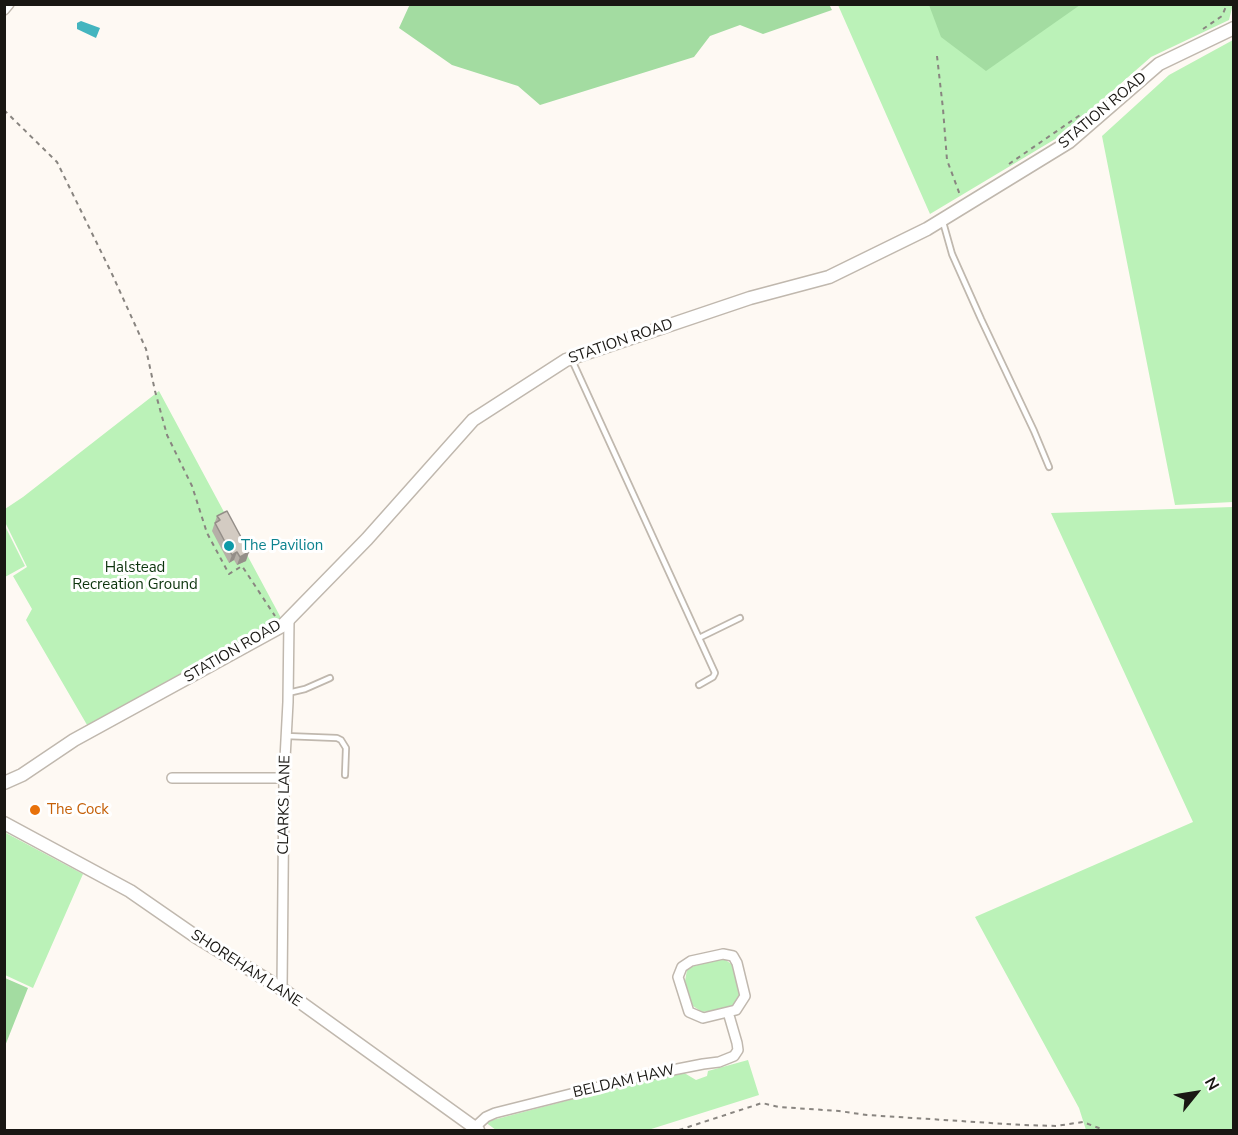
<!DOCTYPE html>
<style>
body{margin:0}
#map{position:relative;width:1238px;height:1135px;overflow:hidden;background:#fef9f3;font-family:"Nunito Sans",sans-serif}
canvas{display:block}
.frame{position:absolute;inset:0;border:6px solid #191713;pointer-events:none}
.north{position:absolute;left:1166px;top:1063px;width:60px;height:60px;-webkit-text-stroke:4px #fff;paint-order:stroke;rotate:60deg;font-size:16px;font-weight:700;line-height:24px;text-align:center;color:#191713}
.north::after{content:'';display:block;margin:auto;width:21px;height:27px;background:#191713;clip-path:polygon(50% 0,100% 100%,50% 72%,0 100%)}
</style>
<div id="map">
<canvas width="1238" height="1135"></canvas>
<div class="frame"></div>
<div class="north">N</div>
</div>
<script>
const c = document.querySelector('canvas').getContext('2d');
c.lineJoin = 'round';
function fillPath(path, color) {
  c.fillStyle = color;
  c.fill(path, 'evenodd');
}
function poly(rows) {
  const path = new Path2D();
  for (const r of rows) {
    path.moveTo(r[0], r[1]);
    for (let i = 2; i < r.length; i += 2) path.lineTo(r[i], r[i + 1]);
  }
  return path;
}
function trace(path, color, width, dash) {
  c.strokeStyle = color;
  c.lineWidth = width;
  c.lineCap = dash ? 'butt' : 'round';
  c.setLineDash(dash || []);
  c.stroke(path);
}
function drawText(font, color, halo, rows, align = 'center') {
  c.font = font + ' "Nunito Sans",sans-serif';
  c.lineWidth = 6;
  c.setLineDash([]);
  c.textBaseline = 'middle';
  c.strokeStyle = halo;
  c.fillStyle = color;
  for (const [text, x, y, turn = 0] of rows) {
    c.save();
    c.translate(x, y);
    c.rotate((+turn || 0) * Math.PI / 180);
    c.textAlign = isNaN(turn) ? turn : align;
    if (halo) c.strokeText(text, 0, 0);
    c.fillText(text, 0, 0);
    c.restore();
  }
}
fillPath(poly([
 [1233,4,1229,20,1151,57,1062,135,930,214,838,5],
 [1233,40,1233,502,1175,505,1102,136,1169,75],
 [159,391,281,618,90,730,26,620,32,609,13,576,27,567,5,522,5,509,23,497],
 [1233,507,1233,1130,1086,1130,1079,1108,975,917,1193,822,1051,513],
 [5,526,25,566,5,577,4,577],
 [4,832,83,874,33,988,5,975],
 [717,959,724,959,733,965,741,994,739,1002,734,1007,702,1012,693,1006,689,999,685,981,687,970,691,967],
 [748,1060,759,1095,648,1130,496,1130,485,1122,681,1071,696,1080,707,1076,708,1071]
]), '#bbf2b8');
fillPath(poly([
 [410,4,829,4,832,10,763,34,740,25,710,36,694,57,540,105,518,86,452,65,399,28],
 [929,5,929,4,1080,5,986,71,941,37],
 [5,978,28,988,5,1046]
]), '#a3dca1');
fillPath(poly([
 [81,21,100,28,96,38,77,29,77,23]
]), '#44b5bf');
const service = poly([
 [943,222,952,254,981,319,1034,431,1049,467],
 [571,358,715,673,713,677,699,685],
 [699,638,740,618],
 [288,693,305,689,330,678],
 [286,736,337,738,341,740,346,748,345,775]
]);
const minor = poly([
 [4,10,9,4],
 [172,778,284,778],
 [723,954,733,956,737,963,745,996,736,1010,703,1018,689,1012,678,977,682,967,691,961,723,954],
 [282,989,284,778,288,702,289,620],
 [474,1128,486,1117,495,1113,642,1076,703,1064,719,1062,734,1056,738,1050,737,1043,728,1012]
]);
const tertiary = poly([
 [4,783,22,775,74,740,282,626,367,539,473,420,566,360,750,298,829,277,927,229,1069,142,1159,64,1234,28],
 [4,823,130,891,195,936,282,989,478,1130]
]);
trace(service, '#c0b8ae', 8);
trace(minor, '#c0b8ae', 12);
trace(tertiary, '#c0b8ae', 15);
trace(poly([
 [1203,29,1222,16,1227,4],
 [937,56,943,109,947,160,960,195],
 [4,110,57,162,112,274,146,349,155,391,167,435,192,486,207,533,229,574,242,566,275,616],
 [1009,164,1083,113],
 [679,1130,762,1103,779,1107,839,1111,867,1115,1022,1125,1056,1126,1083,1122,1104,1130]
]), '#898580', 2, [4.5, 4.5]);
trace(service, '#fff', 4.5);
trace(minor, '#fff', 9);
trace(tertiary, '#fff', 12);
fillPath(poly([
 [217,516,246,561,237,565,234,560,229,563,212,531]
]), '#b5afa7');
fillPath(poly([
 [237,552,234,560,229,563,232,555],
 [249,552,246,561,237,565,240,557]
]), '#948e88');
const building = poly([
 [227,511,249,552,240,557,237,552,232,555,215,523,220,520,217,516,227,511]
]);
fillPath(building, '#d3cbc2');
trace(building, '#948e88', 1.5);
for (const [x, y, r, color] of [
 [229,546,6,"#0f9aa8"],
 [35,810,6,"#e8710a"]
]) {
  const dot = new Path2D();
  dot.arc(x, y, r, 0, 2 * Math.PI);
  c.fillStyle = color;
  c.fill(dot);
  trace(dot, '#fff', 2);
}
drawText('15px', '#191713', '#fff', [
 ["STATION ROAD",1103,111,-40],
 ["STATION ROAD",621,342,-19],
 ["STATION ROAD",233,652,-30],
 ["CLARKS LANE",285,805,-89],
 ["SHOREHAM LANE",246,969,33],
 ["BELDAM HAW",624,1082,-13]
]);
drawText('15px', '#0d838f', '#fff', [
 ["The Pavilion",241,546]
], 'left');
drawText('15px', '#0c340d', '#fff', [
 ["Halstead",135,568],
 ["Recreation Ground",135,585]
]);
drawText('15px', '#c56008', '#fff', [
 ["The Cock",47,810]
], 'left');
</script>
